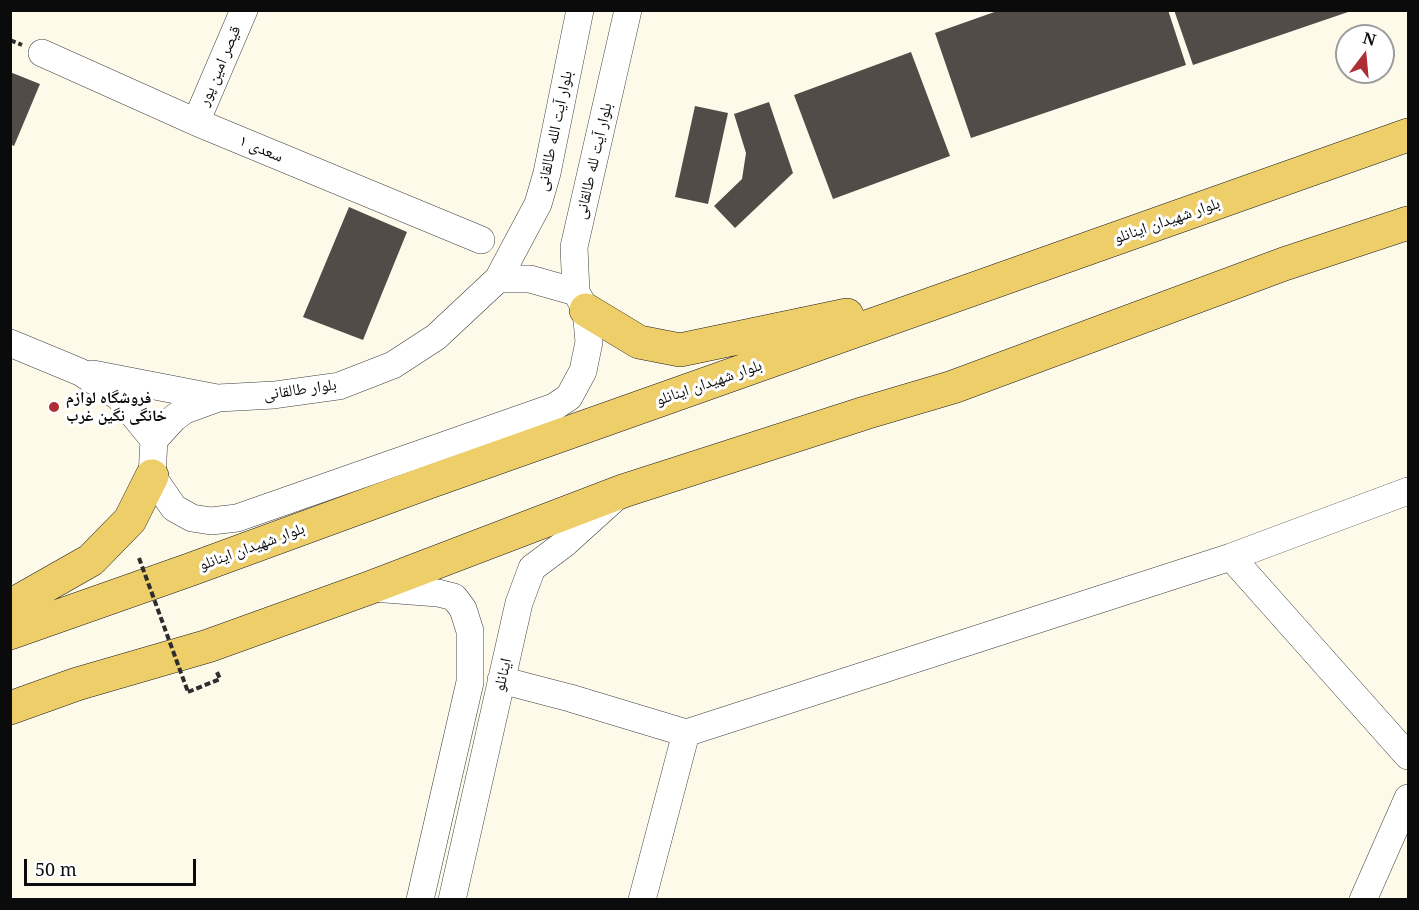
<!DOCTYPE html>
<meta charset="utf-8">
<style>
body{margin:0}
#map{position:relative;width:1419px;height:910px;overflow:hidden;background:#fdfaea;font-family:"Noto Serif",serif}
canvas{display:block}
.frame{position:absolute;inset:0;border:12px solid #0b0b0b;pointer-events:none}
.north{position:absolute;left:1335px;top:24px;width:60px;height:60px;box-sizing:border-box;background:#fff;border:2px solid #9d9d9d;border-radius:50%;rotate:16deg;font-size:16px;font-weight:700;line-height:24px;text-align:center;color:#0b0b0b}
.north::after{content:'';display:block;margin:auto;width:21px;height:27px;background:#af2e34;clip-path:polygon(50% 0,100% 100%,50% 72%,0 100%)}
.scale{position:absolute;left:24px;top:859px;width:172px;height:27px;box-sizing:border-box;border:3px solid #0b0b0b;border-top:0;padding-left:8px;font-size:18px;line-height:21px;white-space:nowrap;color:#0b0b0b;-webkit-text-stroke:4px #fff;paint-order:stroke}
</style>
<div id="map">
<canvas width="1419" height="910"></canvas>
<div class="frame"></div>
<div class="north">N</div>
<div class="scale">50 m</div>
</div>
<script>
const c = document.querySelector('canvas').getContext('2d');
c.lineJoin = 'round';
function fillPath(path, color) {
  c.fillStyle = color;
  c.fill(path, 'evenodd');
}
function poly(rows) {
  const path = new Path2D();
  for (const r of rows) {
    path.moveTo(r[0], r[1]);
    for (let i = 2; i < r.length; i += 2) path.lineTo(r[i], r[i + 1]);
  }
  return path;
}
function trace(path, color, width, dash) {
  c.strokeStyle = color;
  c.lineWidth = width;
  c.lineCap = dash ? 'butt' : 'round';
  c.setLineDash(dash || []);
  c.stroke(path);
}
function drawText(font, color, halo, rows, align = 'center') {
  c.font = font + ' "Noto Serif","Noto Naskh Arabic",serif';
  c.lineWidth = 6;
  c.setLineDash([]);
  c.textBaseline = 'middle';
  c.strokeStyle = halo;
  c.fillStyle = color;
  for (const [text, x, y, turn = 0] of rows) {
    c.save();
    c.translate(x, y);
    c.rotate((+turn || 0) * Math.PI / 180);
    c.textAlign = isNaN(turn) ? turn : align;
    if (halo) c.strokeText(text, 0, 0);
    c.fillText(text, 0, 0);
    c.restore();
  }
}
fillPath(poly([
 [1000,10,1168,10,1186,65,971,138,935,33],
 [1174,10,1351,10,1351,11,1193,65],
 [911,52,950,156,833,199,794,95],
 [10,72,40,84,14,146,10,144],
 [769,102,793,173,735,228,714,206,742,179,746,153,734,114],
 [695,106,728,113,708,204,675,197],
 [349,207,407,232,363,340,303,317]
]), '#524c48');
const minor = poly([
 [42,53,196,122,481,240],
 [196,122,244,10],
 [498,279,530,279,576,292],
 [10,343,80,372,119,397,154,440],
 [93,374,217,398],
 [154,440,152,476,174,508,192,518,211,521,237,518,554,407,569,397,583,371,589,342,586,310,576,292,574,247,628,10],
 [154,440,174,418,185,410,218,398,274,395,339,386,393,365,436,337,498,279,538,204,547,173,580,10],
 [1231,557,1408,756],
 [372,588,438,593,454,597,463,609,470,631,470,682,420,900],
 [501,680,570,698,686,733],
 [452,900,519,603,532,568,564,544,616,497],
 [642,900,686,733,1231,557,1408,491],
 [1363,900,1408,798]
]);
const major = poly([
 [586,310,639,342,680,350,847,315],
 [10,606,91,560,130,520,152,476],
 [10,633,189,570,429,482,1408,135],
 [10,708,77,684,208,646,369,588,623,491,865,413,953,387,1284,264,1408,223]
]);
trace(minor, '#3e3e3e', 28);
trace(major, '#1c1c1c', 34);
trace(poly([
 [10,40,22,45],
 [188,692,220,679,216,670]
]), '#2d2d2d', 4, [6, 3]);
trace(minor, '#fff', 27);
trace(major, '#eece69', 33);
trace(poly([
 [139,558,188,692]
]), '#2d2d2d', 4, [6, 3]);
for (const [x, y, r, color] of [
 [54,407,6,"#af2e34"]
]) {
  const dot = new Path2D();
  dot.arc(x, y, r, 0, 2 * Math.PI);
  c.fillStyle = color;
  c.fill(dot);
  trace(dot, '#fff', 2);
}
drawText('16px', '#0b0b0b', '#fff', [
 ["قیصر امین پور",220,66,-67],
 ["بلوار آیت الله طالقانی",555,131,-78],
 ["سعدی ۱",261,149,23],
 ["بلوار آیت لله طالقانی",594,161,-77],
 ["بلوار شهیدان اینانلو",1167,221,-19],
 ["بلوار شهیدان اینانلو",709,383,-19],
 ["بلوار طالقانی",300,390,-8],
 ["بلوار شهیدان اینانلو",252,547,-20],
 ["اینانلو",503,675,-77]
]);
drawText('bold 16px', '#0b0b0b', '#fff', [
 ["فروشگاه لوازم",66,398],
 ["خانگی نگین غرب",66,416]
], 'left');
</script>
